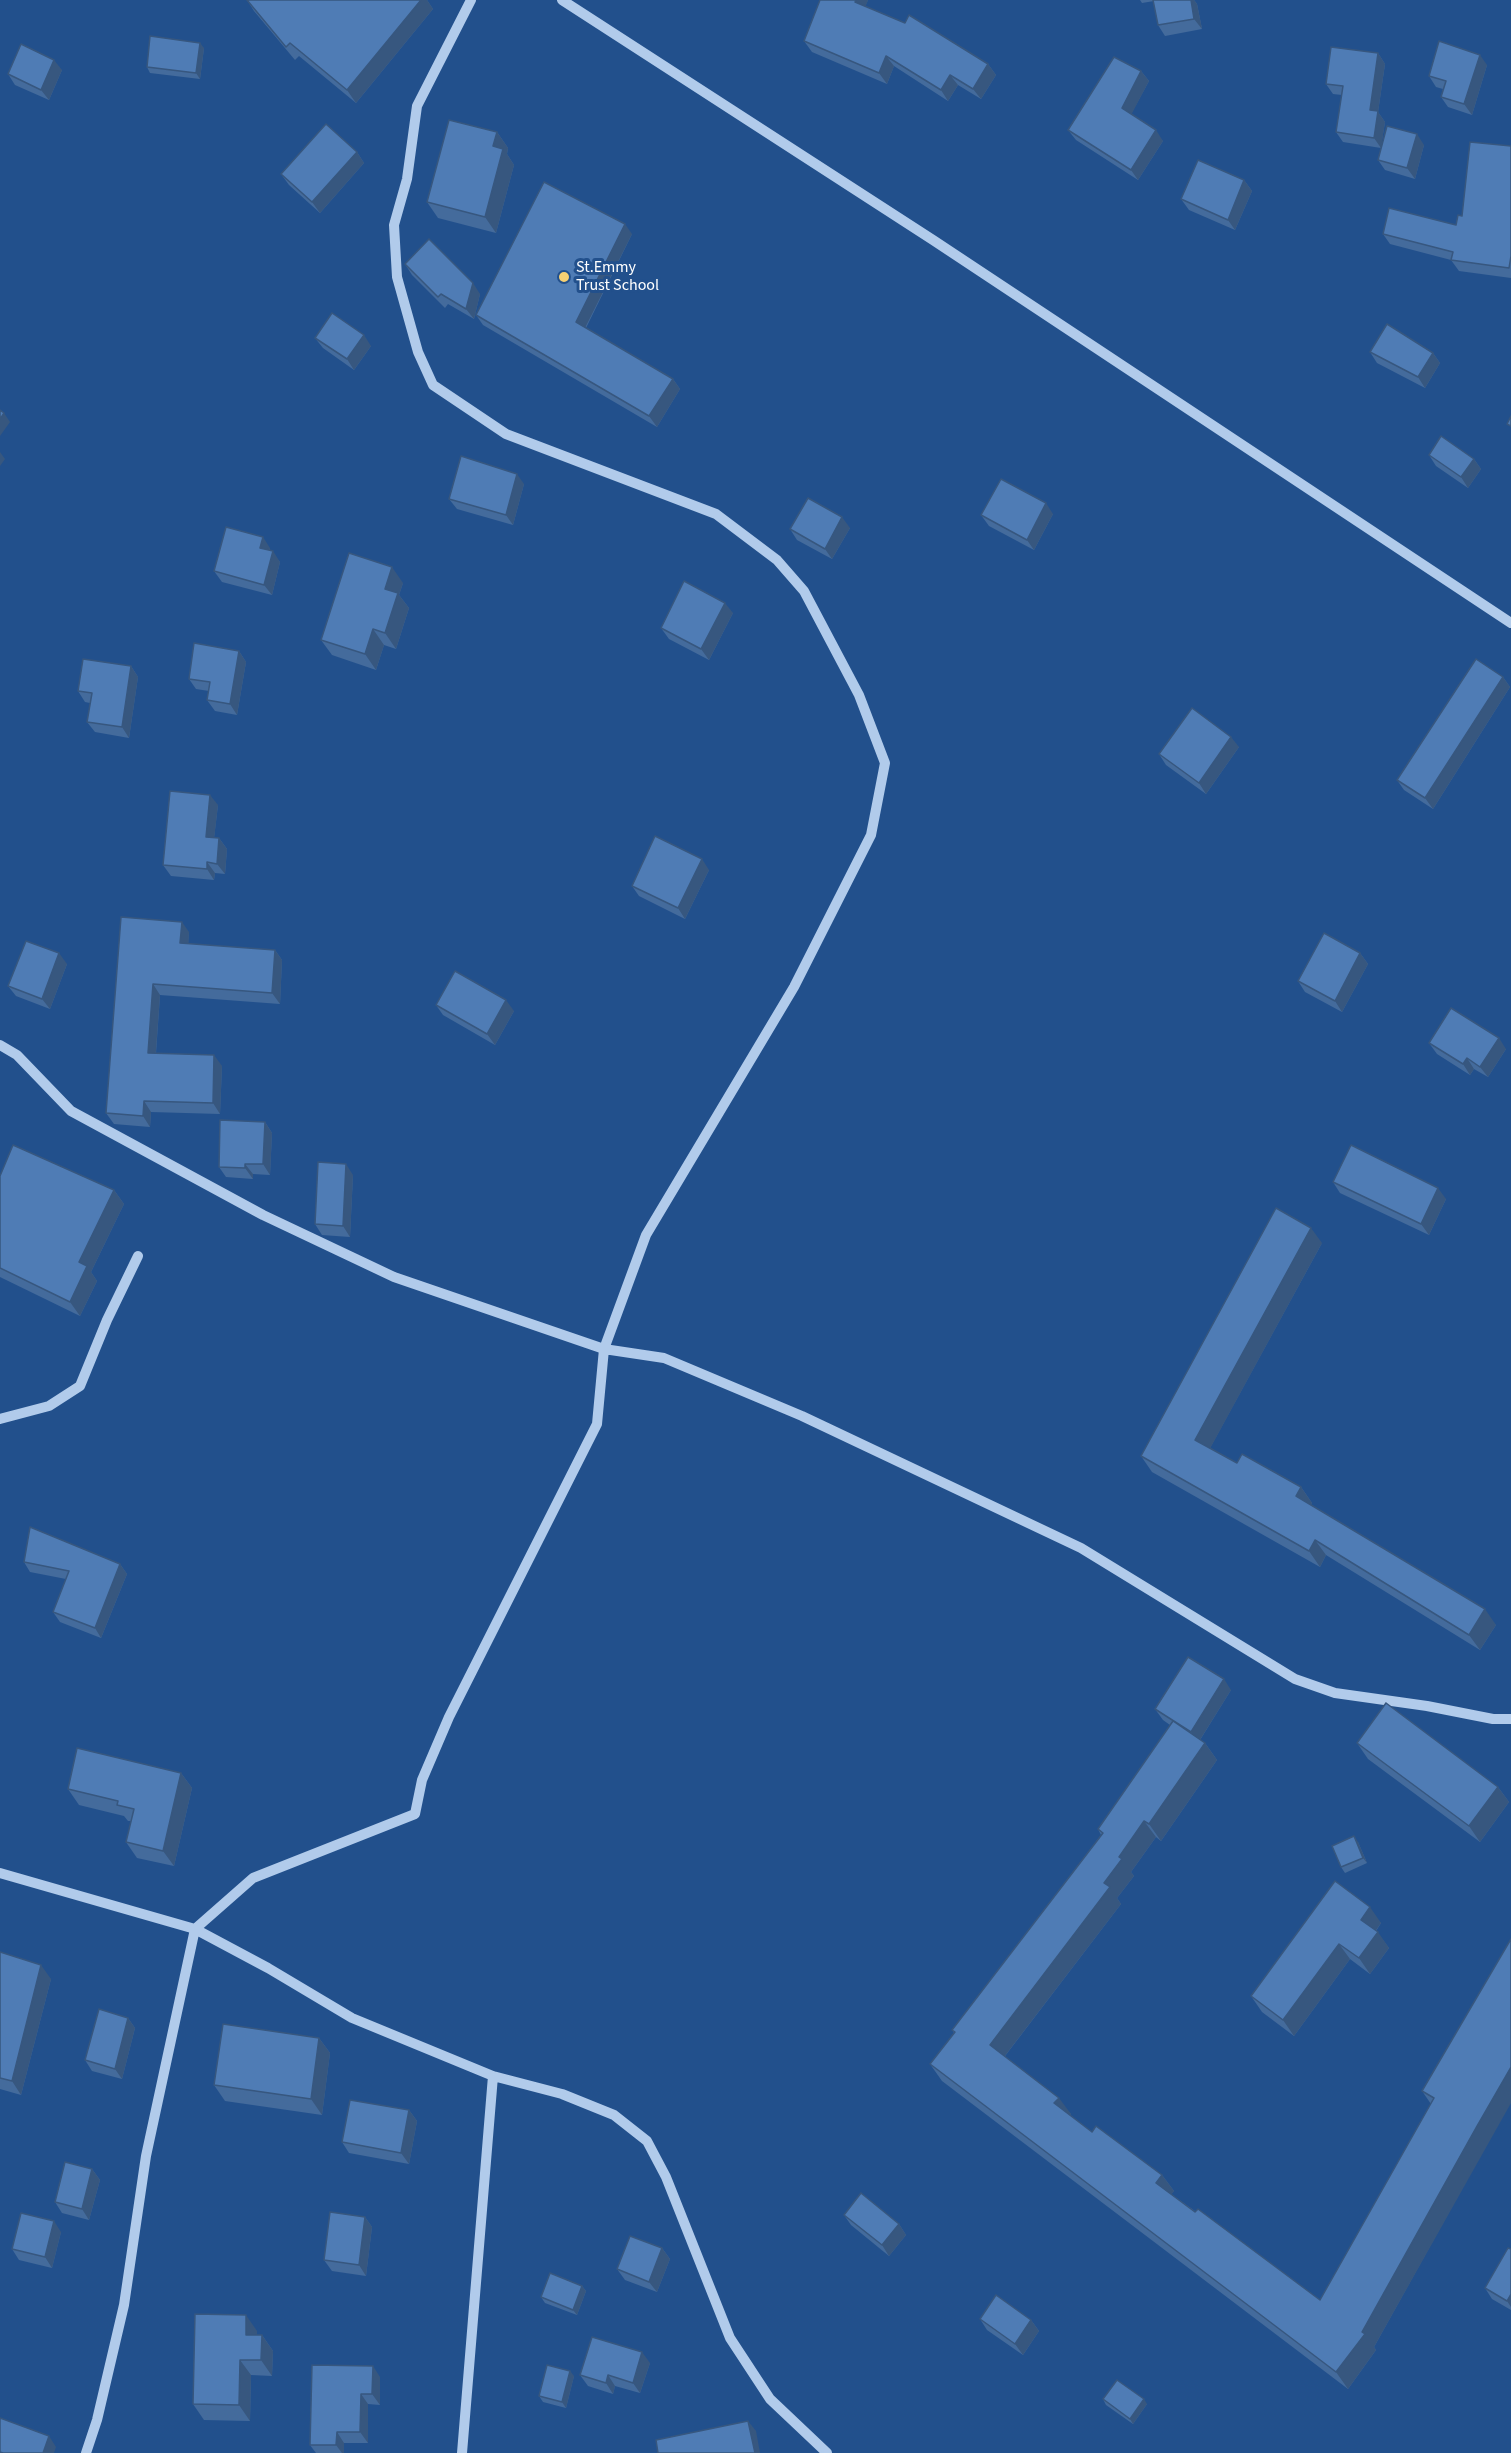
<!DOCTYPE html>
<style>
body{margin:0}
canvas{display:block;background:#22508c}
</style>
<canvas width="1511" height="2453"></canvas>
<script>
const c = document.querySelector('canvas').getContext('2d');
c.lineJoin = 'round';
function poly(rows) {
  const path = new Path2D();
  for (const r of rows) {
    path.moveTo(r[0], r[1]);
    for (let i = 2; i < r.length; i += 2) path.lineTo(r[i], r[i + 1]);
  }
  return path;
}
function trace(path, color, width, dash) {
  c.strokeStyle = color;
  c.lineWidth = width;
  c.lineCap = dash ? 'butt' : 'round';
  c.setLineDash(dash || []);
  c.stroke(path);
}
function fillPath(path, color) {
  c.fillStyle = color;
  c.fill(path, 'evenodd');
}
function drawText(font, color, halo, rows, align = 'center') {
  c.font = font + ' "Source Sans 3",sans-serif';
  c.lineWidth = 6;
  c.setLineDash([]);
  c.textBaseline = 'middle';
  c.strokeStyle = halo;
  c.fillStyle = color;
  for (const [text, x, y, turn = 0] of rows) {
    c.save();
    c.translate(x, y);
    c.rotate((+turn || 0) * Math.PI / 180);
    c.textAlign = isNaN(turn) ? turn : align;
    if (halo) c.strokeText(text, 0, 0);
    c.fillText(text, 0, 0);
    c.restore();
  }
}
trace(poly([
 [562,0,933,240,1511,623],
 [0,1045,17,1055,71,1111,263,1215,394,1277,604,1349,664,1358,802,1416,1081,1548,1295,1679,1335,1693,1427,1706,1493,1719,1511,1719],
 [0,1419,49,1406,80,1386,107,1320,138,1256],
 [0,1873,195,1929,253,1878,415,1814,422,1780,449,1717,597,1424,604,1349,646,1235,794,987,871,835,885,763,859,695,804,591,777,560,716,514,506,434,433,385,418,352,397,277,394,225,407,179,417,106,471,0],
 [86,2453,97,2420,124,2305,146,2156,195,1929,268,1968,352,2018,493,2076,562,2094,614,2115,647,2141,666,2177,730,2338,770,2399,827,2453],
 [462,2453,493,2076]
]), '#b1cbeb', 10);
fillPath(poly([
 [247,0,427,0,433,9,356,103,299,56,295,60,254,11],
 [820,0,868,0,865,6,988,64,996,75,981,99,958,85,948,101,894,66,887,84,812,52,804,41],
 [1140,0,1194,0,1197,4,1202,29,1165,36,1158,25,1154,1,1142,3],
 [204,48,200,79,150,73,147,67],
 [1378,53,1385,64,1378,112,1385,122,1381,146,1424,145,1415,179,1385,170,1378,160,1381,148,1343,142,1336,132,1342,95,1333,94,1326,84],
 [1487,65,1472,115,1448,107,1441,97,1443,89,1436,87,1429,76],
 [62,70,49,100,15,85,8,74],
 [1141,71,1149,81,1131,114,1163,141,1138,180,1076,140,1068,130],
 [497,132,508,148,507,154,514,165,496,233,438,218,427,202],
 [1511,146,1511,278,1459,271,1451,260,1390,244,1383,234,1456,225],
 [357,152,364,163,320,213,289,185,281,174],
 [1244,180,1252,191,1235,230,1189,210,1181,199],
 [632,234,586,328,673,379,680,389,657,427,483,325,476,315],
 [405,264,480,294,474,319,448,304,445,308,412,275],
 [315,338,371,346,354,370,323,348],
 [1370,352,1433,353,1440,363,1425,388,1377,363],
 [1429,455,1474,459,1481,469,1468,488,1436,466],
 [524,484,513,525,457,509,449,499],
 [1053,514,1034,550,989,526,981,515],
 [850,528,832,559,797,540,790,529],
 [270,548,270,551,280,562,272,595,222,582,214,571],
 [403,583,399,595,409,608,396,649,384,645,376,670,332,655,321,640],
 [733,613,709,660,669,639,661,628],
 [239,651,246,662,237,715,215,711,207,700,209,691,196,689,189,679],
 [131,666,138,677,129,738,95,732,87,722,90,703,85,702,78,691],
 [1503,677,1510,687,1433,809,1404,790,1397,780],
 [1239,747,1206,794,1166,765,1159,754],
 [218,805,214,838,219,838,227,849,225,874,215,873,214,880,171,876,163,865],
 [709,870,685,919,639,896,632,886],
 [121,917,189,932,188,944,275,950,282,960,280,1004,160,995,156,1053,222,1066,220,1114,151,1112,150,1127,114,1124,106,1113],
 [1360,953,1368,964,1342,1012,1305,992,1298,981],
 [67,964,50,1009,16,996,8,986],
 [436,1005,514,1011,495,1045,443,1015],
 [1429,1043,1506,1049,1488,1077,1474,1069,1470,1075,1437,1054],
 [265,1122,272,1133,270,1175,253,1174,253,1179,226,1177,219,1167],
 [353,1175,350,1237,322,1235,315,1224],
 [0,1176,114,1190,124,1204,91,1272,97,1281,80,1316,0,1277],
 [1333,1182,1446,1199,1429,1235,1340,1193],
 [1322,1243,1210,1448,1237,1463,1301,1487,1312,1503,1311,1505,1496,1625,1480,1650,1326,1555,1320,1567,1152,1472,1141,1456],
 [24,1562,120,1564,127,1574,101,1638,60,1622,53,1612,66,1579,30,1572],
 [1231,1690,1200,1740,1205,1743,1217,1760,1161,1841,1156,1837,1131,1872,1134,1876,1117,1898,1121,1904,1005,2056,1071,2114,1070,2115,1092,2132,1162,2175,1174,2191,1171,2194,1320,2300,1431,2104,1422,2091,1511,1939,1488,2142,1374,2347,1376,2350,1348,2389,942,2081,930,2064,954,2033,952,2030,1101,1835,1098,1829,1170,1725,1163,1720,1155,1709],
 [1357,1743,1498,1787,1509,1802,1480,1842,1368,1759],
 [181,1773,192,1788,174,1866,137,1858,126,1842,131,1821,128,1821,124,1816,79,1805,68,1789],
 [1358,1842,1367,1863,1345,1873,1341,1867],
 [1335,1881,1381,1923,1376,1931,1389,1948,1370,1974,1350,1959,1294,2036,1262,2012,1251,1996],
 [0,1952,51,1979,21,2095,0,2089],
 [128,2018,135,2028,122,2079,92,2071,85,2060],
 [319,2038,330,2053,322,2115,225,2101,214,2085],
 [409,2110,417,2121,409,2164,349,2153,342,2142],
 [92,2169,100,2180,89,2220,62,2213,55,2202],
 [844,2215,899,2224,906,2235,889,2256,851,2225],
 [365,2217,372,2227,366,2276,332,2271,324,2260],
 [61,2232,52,2268,19,2260,12,2249],
 [662,2248,670,2259,657,2292,625,2280,617,2269],
 [1511,2249,1511,2310,1492,2299,1485,2288],
 [582,2286,586,2291,577,2315,545,2303,541,2297],
 [980,2319,1031,2320,1039,2331,1023,2355,987,2330],
 [257,2331,257,2335,262,2335,273,2351,272,2376,251,2375,250,2421,204,2420,193,2404],
 [650,2363,640,2393,615,2386,613,2394,588,2386,580,2375],
 [312,2365,380,2377,380,2405,368,2404,368,2443,344,2443,344,2453,316,2453,310,2445],
 [574,2376,566,2408,543,2402,539,2396],
 [1103,2399,1147,2404,1133,2424,1106,2405]
]), '#446b9c');
fillPath(poly([
 [421,0,427,0,433,9,356,103,347,90],
 [856,0,868,0,863,13,855,2],
 [1191,0,1194,0,1197,4,1202,29,1194,19],
 [200,43,204,48,200,79,196,73],
 [1378,53,1385,64,1378,112,1385,122,1381,148,1374,138,1370,110],
 [1480,55,1487,65,1472,115,1464,104],
 [886,56,894,66,887,84,879,73],
 [54,60,62,70,49,100,41,90],
 [988,64,996,75,981,99,973,89],
 [1141,71,1149,81,1129,119,1122,108],
 [950,75,958,85,948,101,941,90],
 [1156,130,1163,141,1138,180,1131,170],
 [497,132,508,148,507,154,514,165,496,233,485,217,493,146],
 [1417,134,1424,145,1415,179,1407,168],
 [357,152,364,163,320,213,312,202],
 [1244,180,1252,191,1235,230,1228,220],
 [625,224,632,234,583,332,576,322],
 [473,283,480,294,474,319,466,309],
 [364,335,371,346,354,370,347,359],
 [1433,353,1440,363,1425,388,1418,377],
 [673,379,680,389,657,427,649,416],
 [4,413,10,422,0,436,0,419],
 [0,452,5,459,0,466],
 [1474,459,1481,469,1468,488,1461,477],
 [517,474,524,484,513,525,506,515],
 [1046,503,1053,514,1034,550,1027,540],
 [842,517,850,528,832,559,825,549],
 [263,537,270,548,268,559,260,548],
 [273,551,280,562,272,595,264,585],
 [392,567,403,583,399,595,409,608,396,649,385,633,385,589],
 [725,603,733,613,709,660,701,649],
 [373,629,384,645,376,670,365,654],
 [239,651,246,662,237,715,230,704],
 [131,666,138,677,129,738,122,727],
 [1503,677,1510,687,1433,809,1425,798],
 [1231,737,1239,747,1206,794,1199,783],
 [210,795,218,805,213,848,206,837],
 [219,838,227,849,225,874,217,864],
 [702,859,709,870,685,919,678,908],
 [207,862,215,873,214,880,207,869],
 [182,922,189,932,188,954,180,943],
 [275,950,282,960,280,1004,272,993],
 [59,953,67,964,50,1009,42,999],
 [1360,953,1368,964,1342,1012,1335,1001],
 [153,984,160,995,155,1064,148,1053],
 [506,1000,514,1011,495,1045,487,1034],
 [1499,1038,1506,1049,1488,1077,1480,1067],
 [214,1055,222,1066,220,1114,213,1103],
 [1467,1058,1474,1069,1470,1075,1463,1064],
 [144,1101,151,1112,150,1127,143,1116],
 [265,1122,272,1133,270,1175,263,1164],
 [245,1164,253,1174,253,1179,245,1168],
 [346,1164,353,1175,350,1237,343,1226],
 [1438,1188,1446,1199,1429,1235,1421,1224],
 [114,1190,124,1204,91,1272,97,1281,80,1316,70,1302,79,1262],
 [1311,1228,1322,1243,1206,1456,1195,1440],
 [1301,1487,1312,1503,1307,1512,1296,1496],
 [1315,1540,1326,1555,1320,1567,1309,1551],
 [120,1564,127,1574,101,1638,95,1628],
 [1485,1609,1496,1625,1480,1650,1469,1635],
 [1224,1679,1231,1690,1198,1743,1191,1732],
 [1205,1743,1217,1760,1161,1841,1149,1824],
 [181,1773,192,1788,174,1866,163,1851],
 [1498,1787,1509,1802,1480,1842,1469,1826],
 [1144,1821,1156,1837,1131,1872,1134,1876,1117,1898,1121,1904,1001,2061,990,2045,1104,1883,1119,1857],
 [1354,1836,1358,1842,1367,1863,1363,1858],
 [1370,1907,1381,1923,1372,1936,1361,1920],
 [1378,1932,1389,1948,1370,1974,1359,1958],
 [1339,1944,1350,1959,1294,2036,1283,2020],
 [41,1965,51,1979,21,2095,12,2081],
 [128,2018,135,2028,122,2079,115,2069],
 [319,2038,330,2053,322,2115,311,2099],
 [1511,2067,1511,2103,1374,2347,1376,2350,1348,2389,1336,2372,1362,2332,1477,2126],
 [1059,2098,1071,2114,1066,2120,1054,2103],
 [409,2110,417,2121,409,2164,401,2153],
 [92,2169,100,2180,89,2220,82,2209],
 [1162,2175,1174,2191,1168,2199,1156,2183],
 [365,2217,372,2227,366,2276,359,2265],
 [54,2221,61,2232,52,2268,45,2257],
 [899,2224,906,2235,889,2256,882,2245],
 [662,2248,670,2259,657,2292,649,2282],
 [582,2286,586,2291,577,2315,573,2310],
 [1511,2294,1511,2307,1507,2301],
 [246,2315,257,2331,257,2351,246,2335],
 [1031,2320,1039,2331,1023,2355,1015,2344],
 [262,2335,273,2351,272,2376,261,2360],
 [642,2352,650,2363,640,2393,633,2383],
 [240,2360,251,2375,250,2421,239,2405],
 [373,2366,380,2377,380,2405,372,2394],
 [570,2371,574,2376,566,2408,562,2402],
 [608,2375,615,2386,613,2394,606,2383],
 [361,2394,368,2404,368,2443,360,2432],
 [1144,2399,1147,2404,1133,2424,1130,2419],
 [748,2421,756,2431,760,2453,755,2453],
 [337,2432,344,2443,344,2453,342,2453,336,2445],
 [49,2436,56,2447,54,2453,43,2453]
]), '#37577f');
const building = poly([
 [247,0,421,0,347,90,290,43,286,47,247,0],
 [820,0,856,0,855,2,905,23,909,15,988,64,973,89,950,75,941,90,886,56,879,73,804,41,820,0],
 [1153,0,1191,0,1194,19,1158,25,1153,0],
 [150,36,200,43,196,73,147,67,150,36],
 [1439,41,1480,55,1464,104,1441,97,1446,81,1429,76,1439,41],
 [21,44,54,60,41,90,8,74,21,44],
 [1331,47,1378,53,1370,110,1378,111,1374,138,1336,132,1343,86,1326,84,1331,47],
 [1114,57,1141,71,1122,108,1156,130,1131,170,1068,130,1114,57],
 [449,120,497,132,493,146,503,149,485,217,427,202,449,120],
 [326,124,357,152,312,202,281,174,326,124],
 [1387,126,1417,134,1407,168,1378,160,1387,126],
 [1470,142,1511,146,1511,256,1509,268,1451,260,1453,252,1383,234,1389,208,1456,225,1458,215,1462,216,1470,142],
 [1198,160,1244,180,1228,220,1181,199,1198,160],
 [544,182,625,224,576,322,673,379,649,416,476,315,544,182],
 [429,239,473,283,466,309,441,294,438,297,405,264,429,239],
 [332,313,364,335,347,359,315,338,332,313],
 [1387,324,1433,353,1418,377,1370,352,1387,324],
 [0,410,4,413,0,419,0,410],
 [1511,416,1511,426,1507,424,1511,416],
 [1441,436,1474,459,1461,477,1429,455,1441,436],
 [461,456,517,474,506,515,449,499,461,456],
 [1001,479,1046,503,1027,540,981,515,1001,479],
 [808,498,842,517,825,549,790,529,808,498],
 [226,527,263,537,260,548,273,551,264,585,214,571,226,527],
 [349,553,392,567,385,589,398,593,385,633,373,629,365,654,321,640,349,553],
 [684,581,725,603,701,649,661,628,684,581],
 [194,643,239,651,230,704,207,700,210,682,189,679,194,643],
 [83,659,131,666,122,727,87,722,92,693,78,691,83,659],
 [1476,659,1503,677,1425,798,1397,780,1476,659],
 [1192,708,1231,737,1199,783,1159,754,1192,708],
 [170,791,210,795,206,837,219,838,217,864,207,862,207,869,163,865,170,791],
 [655,836,702,859,678,908,632,886,655,836],
 [121,917,182,922,180,943,275,950,272,993,153,984,148,1053,214,1055,213,1103,144,1101,143,1116,106,1113,121,917],
 [1324,933,1360,953,1335,1001,1298,981,1324,933],
 [26,941,59,953,42,999,8,986,26,941],
 [455,971,506,1000,487,1034,436,1005,455,971],
 [1451,1008,1499,1038,1480,1067,1467,1058,1463,1064,1429,1043,1451,1008],
 [220,1120,265,1122,263,1164,245,1164,245,1168,219,1167,220,1120],
 [13,1145,114,1190,79,1262,87,1266,70,1302,0,1268,0,1176,13,1145],
 [1351,1145,1438,1188,1421,1224,1333,1182,1351,1145],
 [318,1162,346,1164,343,1226,315,1224,318,1162],
 [1276,1208,1311,1228,1195,1440,1237,1463,1242,1454,1301,1487,1296,1496,1485,1609,1469,1635,1315,1540,1309,1551,1141,1456,1276,1208],
 [30,1527,120,1564,95,1628,53,1612,69,1571,24,1562,30,1527],
 [1188,1657,1224,1679,1191,1732,1155,1709,1188,1657],
 [1386,1703,1498,1787,1469,1826,1357,1743,1386,1703],
 [1173,1721,1205,1743,1149,1824,1144,1821,1119,1857,1122,1859,1104,1883,1110,1887,990,2045,1059,2098,1054,2103,1092,2132,1096,2126,1162,2175,1156,2183,1195,2212,1198,2209,1320,2300,1434,2098,1422,2091,1511,1939,1511,2067,1477,2126,1362,2332,1365,2334,1336,2372,930,2064,955,2032,952,2030,1103,1833,1098,1829,1173,1721],
 [77,1748,181,1773,163,1851,126,1842,134,1809,117,1805,118,1801,68,1789,77,1748],
 [1354,1836,1363,1858,1341,1867,1332,1846,1354,1836],
 [1335,1881,1370,1907,1361,1920,1378,1932,1359,1958,1339,1944,1283,2020,1251,1996,1335,1881],
 [0,1952,41,1965,12,2081,0,2078,0,1952],
 [99,2009,128,2018,115,2069,85,2060,99,2009],
 [223,2024,319,2038,311,2099,214,2085,223,2024],
 [350,2100,409,2110,401,2153,342,2142,350,2100],
 [65,2162,92,2169,82,2209,55,2202,65,2162],
 [861,2193,899,2224,882,2245,844,2215,861,2193],
 [330,2212,365,2217,359,2265,324,2260,330,2212],
 [21,2213,54,2221,45,2257,12,2249,21,2213],
 [630,2236,662,2248,649,2282,617,2269,630,2236],
 [1508,2248,1511,2249,1511,2294,1507,2301,1485,2288,1508,2248],
 [550,2273,582,2286,573,2310,541,2297,550,2273],
 [996,2295,1031,2320,1015,2344,980,2319,996,2295],
 [195,2314,246,2315,246,2335,262,2335,261,2360,240,2360,239,2405,193,2404,195,2314],
 [592,2337,642,2352,633,2383,608,2375,606,2383,580,2375,592,2337],
 [312,2365,373,2366,372,2394,361,2394,360,2432,337,2432,336,2445,310,2445,312,2365],
 [547,2365,570,2371,562,2402,539,2396,547,2365],
 [1117,2380,1144,2399,1130,2419,1103,2399,1117,2380],
 [0,2418,49,2436,43,2453,3,2453,0,2452,0,2418],
 [748,2421,755,2453,658,2453,656,2440,748,2421]
]);
fillPath(building, '#4f7cb5');
trace(building, '#37577f', 1.5);
for (const [x, y, r, color] of [
 [564,277,6,"#f7d173"]
]) {
  const dot = new Path2D();
  dot.arc(x, y, r, 0, 2 * Math.PI);
  c.fillStyle = color;
  c.fill(dot);
  trace(dot, '#22508c', 2);
}
drawText('16px', '#fff', '#22508c', [
 ["St.Emmy",576,268],
 ["Trust School",576,286]
], 'left');
</script>
